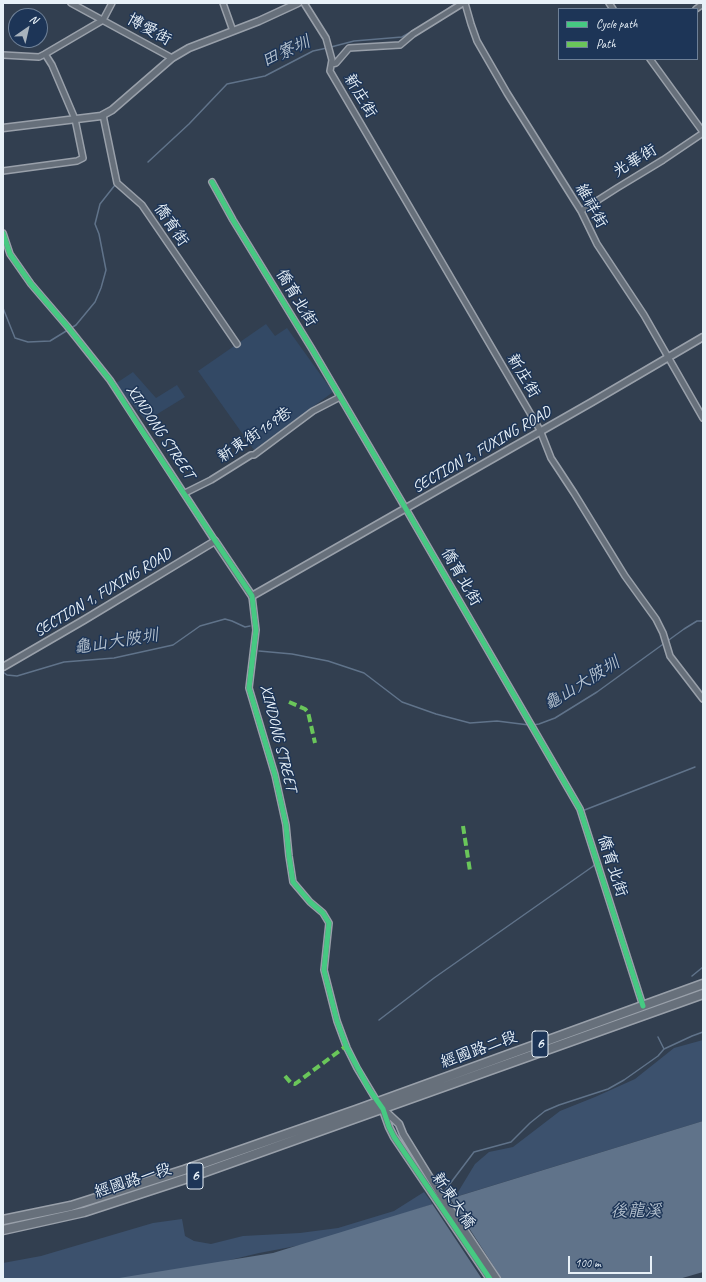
<!DOCTYPE html>
<meta charset="utf-8">
<style>
body{margin:0}
#map{position:relative;width:706px;height:1282px;overflow:hidden;background:#323f50;font-family:Caveat,sans-serif}
canvas{display:block}
.frame{position:absolute;inset:0;border:4px solid #e8f1f8;pointer-events:none}
.legend{position:absolute;left:558px;top:8px;width:140px;height:52px;box-sizing:border-box;background:#1d3557;border:1px solid #6e8097;margin:0;padding:5px 7px;list-style:none;font-size:12px;color:#e8f1f8}
.legend li{display:flex;align-items:center;gap:8px;height:20px}
.legend b{width:20px;border:1px solid #6e8097}
.north{position:absolute;left:8px;top:8px;width:40px;height:40px;box-sizing:border-box;background:#1d3557;border:1px solid #6e8097;border-radius:50%;rotate:34deg;font-size:11px;font-weight:700;line-height:16px;text-align:center;color:#e8f1f8}
.north::after{content:'';display:block;margin:auto;width:14px;height:18px;background:#a8b3bd;clip-path:polygon(50% 0,100% 100%,50% 72%,0 100%)}
.scale{position:absolute;left:568px;top:1256px;width:84px;height:18px;box-sizing:border-box;border:2px solid #e8f1f8;border-top:0;padding-left:5px;font-size:12px;line-height:14px;white-space:nowrap;color:#e8f1f8;-webkit-text-stroke:3px #1d3557;paint-order:stroke}
</style>
<div id="map">
<canvas width="706" height="1282"></canvas>
<div class="frame"></div>
<ul class="legend">
<li><b style="height:5px;background:#46c982"></b>Cycle path</li>
<li><b style="height:5px;background:#6ac65a"></b>Path</li>
</ul>
<div class="north">N</div>
<div class="scale">100 m</div>
</div>
<script>
const c = document.querySelector('canvas').getContext('2d');
c.lineJoin = 'round';
function fillPath(path, color) {
  c.fillStyle = color;
  c.fill(path, 'evenodd');
}
function poly(rows) {
  const path = new Path2D();
  for (const r of rows) {
    path.moveTo(r[0], r[1]);
    for (let i = 2; i < r.length; i += 2) path.lineTo(r[i], r[i + 1]);
  }
  return path;
}
function trace(path, color, width, dash) {
  c.strokeStyle = color;
  c.lineWidth = width;
  c.lineCap = dash ? 'butt' : 'round';
  c.setLineDash(dash || []);
  c.stroke(path);
}
function drawText(font, color, halo, rows, align = 'center') {
  c.font = font + ' Caveat,"LXGW WenKai TC",sans-serif';
  c.lineWidth = 3;
  c.setLineDash([]);
  c.textBaseline = 'middle';
  c.strokeStyle = halo;
  c.fillStyle = color;
  for (const [text, x, y, turn = 0] of rows) {
    c.save();
    c.translate(x, y);
    c.rotate((+turn || 0) * Math.PI / 180);
    c.textAlign = isNaN(turn) ? turn : align;
    if (halo) c.strokeText(text, 0, 0);
    c.fillText(text, 0, 0);
    c.restore();
  }
}
fillPath(poly([
 [266,324,275,336,287,328,333,392,254,450,198,371],
 [133,372,156,398,177,385,185,397,146,421,115,384]
]), '#334965');
fillPath(poly([
 [703,1040,703,1121,455,1197,475,1164,489,1152,513,1147,560,1111,595,1097,635,1079,674,1048],
 [424,1192,433,1204,317,1242,259,1253,151,1279,3,1279,3,1263,41,1256,153,1223,182,1219,185,1236,194,1241,211,1244,243,1236,300,1233,338,1228,394,1211]
]), '#3c516d');
fillPath(poly([
 [703,1121,703,1272,679,1279,113,1279,273,1253]
]), '#60738a');
fillPath(poly([
 [449,1197,502,1279,482,1279,431,1202]
]), '#323f50');
trace(poly([
 [433,19,456,3],
 [331,47,354,41,402,37,416,29],
 [148,162,189,124,227,84,265,76,313,51,327,48],
 [3,308,15,338,28,342,50,341,76,325,95,302,101,288,106,270,99,234,95,224,100,204,115,185],
 [259,651,292,654,328,661,364,673,402,702,436,714,470,723,497,721,529,725],
 [3,672,7,675,17,676,64,662,114,658,173,645,200,626,225,619,232,621,245,627,250,626],
 [533,725,539,724,555,718,597,692,684,629,697,621,703,621],
 [582,811,695,767],
 [692,976,703,967],
 [379,1020,434,978,592,867,599,861],
 [658,1037,664,1049],
 [443,1193,474,1152,511,1142,530,1123,545,1111,559,1105,608,1089,624,1080,658,1056,664,1049,692,1036,703,1032]
]), '#60738a', 1.5);
const minor = poly([
 [71,3,172,58],
 [223,3,233,31],
 [304,3,326,38,332,60,330,71,540,430,551,458,574,493,625,576,656,619,663,633,670,656,703,699],
 [465,3,471,24,477,41,507,93,581,211,597,244,644,315,703,418],
 [609,3,613,9],
 [696,9,703,4],
 [3,55,39,57,45,54,103,20,112,3],
 [650,59,703,132],
 [332,64,336,63,349,48,400,45,413,34,463,3],
 [103,115,117,183,142,205,237,344],
 [3,171,77,161,83,158,75,119,52,65,45,54],
 [212,182,233,220,312,349,406,509,580,809,643,1006],
 [581,211,617,188,663,160,703,133],
 [3,233,10,254,31,284,67,326,110,380,215,541],
 [185,493,211,480,251,455,254,455,313,411,340,397],
 [252,596,256,630,249,688,275,775,286,825,289,856,293,882,310,902,323,913,329,923,324,970,337,1021,347,1048,357,1068,378,1103]
]);
const tertiary = poly([
 [3,128,101,116,112,110,172,58,189,48,259,21,298,3],
 [3,667,84,620,215,541,252,596,592,402,703,337],
 [383,1109,399,1124,403,1134,440,1194,497,1279],
 [383,1110,389,1127,394,1137,490,1279]
]);
const primary = poly([
 [3,1220,71,1206,184,1170,356,1110,703,984],
 [3,1230,84,1212,188,1178,703,994]
]);
trace(minor, '#99a0aa', 8);
trace(tertiary, '#99a0aa', 9);
trace(primary, '#99a0aa', 11);
trace(minor, '#67707b', 5);
trace(tertiary, '#67707b', 6);
trace(primary, '#67707b', 8);
trace(poly([
 [289,702,305,709,308,712,315,743],
 [463,826,470,871],
 [285,1076,291,1083,295,1084,346,1046]
]), '#6ac65a', 4, [8, 4]);
trace(poly([
 [212,182,233,220,312,349,406,509,580,809,643,1006],
 [3,233,10,254,31,284,67,326,110,380,139,426,252,596,256,630,249,688,275,775,286,825,289,856,293,882,310,902,323,913,329,923,324,970,337,1021,347,1048,369,1089,383,1109,389,1127,394,1137,490,1279]
]), '#46c982', 5);
for (const [x, y, w] of [
 [540,1044,16],
 [195,1176,16]
]) {
  const box = new Path2D();
  box.roundRect(x - w / 2, y - 13, w, 26, 3);
  c.fillStyle = '#1d3557';
  c.fill(box);
  trace(box, '#e8f1f8', 1);
}
drawText('bold 15px', '#e8f1f8', null, [
 ["6",540,1044],
 ["6",195,1176]
]);
drawText('16px', '#e8f1f8', '#1d3557', [
 ["博愛街",149,30,29],
 ["新庄街",360,96,59],
 ["光華街",635,161,-31],
 ["維祥街",591,206,61],
 ["僑育街",171,225,56],
 ["僑育北街",296,298,59],
 ["新庄街",523,376,59],
 ["XINDONG STREET",160,432,56],
 ["新東街169巷",255,435,-34],
 ["SECTION 2, FUXING ROAD",482,450,-30],
 ["僑育北街",461,577,60],
 ["SECTION 1, FUXING ROAD",103,593,-31],
 ["XINDONG STREET",278,738,76],
 ["僑育北街",612,866,72],
 ["經國路二段",479,1050,-20],
 ["經國路一段",133,1181,-18],
 ["新東大橋",453,1201,56]
]);
drawText('italic 17px', '#b4c1ce', '#1d3557', [
 ["田寮圳",286,52,-25],
 ["龜山大陂圳",116,642,-9],
 ["龜山大陂圳",582,684,-32],
 ["後龍溪",636,1212]
]);
</script>
